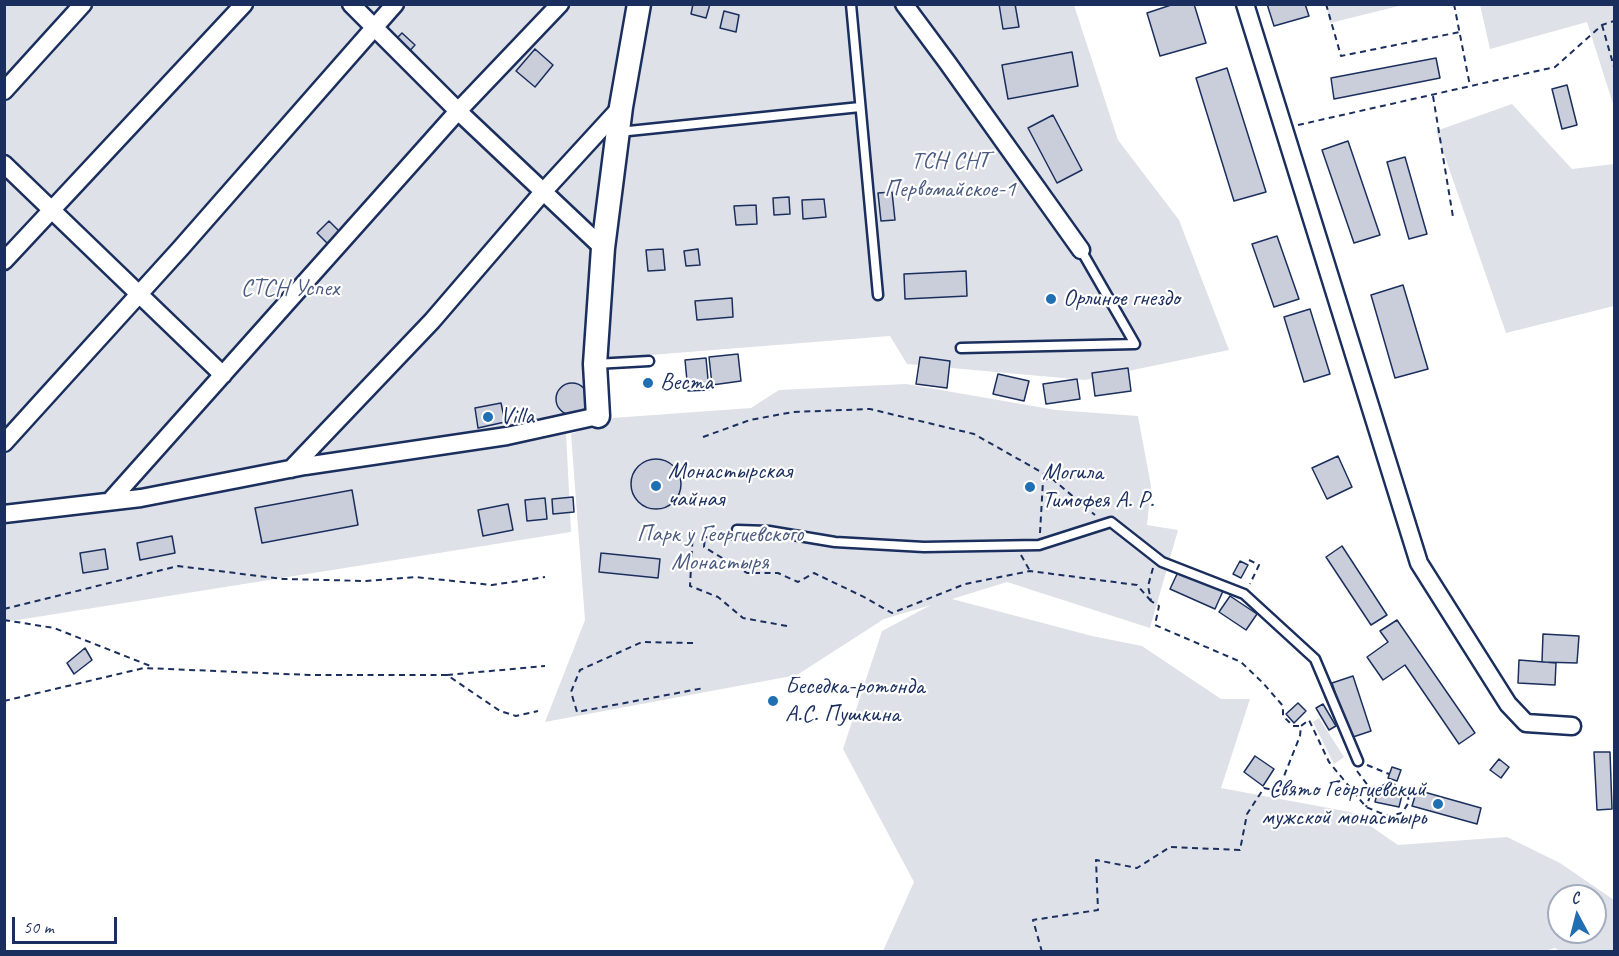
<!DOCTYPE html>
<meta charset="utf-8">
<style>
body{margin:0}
#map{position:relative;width:1619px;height:956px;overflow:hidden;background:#fff;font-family:Caveat,sans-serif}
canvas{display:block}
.frame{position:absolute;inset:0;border:6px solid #1b2f5e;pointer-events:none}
.north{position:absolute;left:1547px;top:884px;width:60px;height:60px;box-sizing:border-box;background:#fff;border:2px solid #a4acbf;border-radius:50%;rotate:353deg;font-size:16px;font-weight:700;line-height:24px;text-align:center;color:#1b2f5e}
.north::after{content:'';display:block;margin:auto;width:21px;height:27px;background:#1f6fb2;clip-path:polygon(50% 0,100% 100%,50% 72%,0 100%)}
.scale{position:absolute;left:12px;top:917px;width:105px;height:27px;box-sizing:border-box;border:3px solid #1b2f5e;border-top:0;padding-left:8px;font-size:18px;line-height:21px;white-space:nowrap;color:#1b2f5e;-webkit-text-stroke:4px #fff;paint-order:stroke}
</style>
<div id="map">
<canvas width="1619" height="956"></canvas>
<div class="frame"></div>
<div class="north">С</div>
<div class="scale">50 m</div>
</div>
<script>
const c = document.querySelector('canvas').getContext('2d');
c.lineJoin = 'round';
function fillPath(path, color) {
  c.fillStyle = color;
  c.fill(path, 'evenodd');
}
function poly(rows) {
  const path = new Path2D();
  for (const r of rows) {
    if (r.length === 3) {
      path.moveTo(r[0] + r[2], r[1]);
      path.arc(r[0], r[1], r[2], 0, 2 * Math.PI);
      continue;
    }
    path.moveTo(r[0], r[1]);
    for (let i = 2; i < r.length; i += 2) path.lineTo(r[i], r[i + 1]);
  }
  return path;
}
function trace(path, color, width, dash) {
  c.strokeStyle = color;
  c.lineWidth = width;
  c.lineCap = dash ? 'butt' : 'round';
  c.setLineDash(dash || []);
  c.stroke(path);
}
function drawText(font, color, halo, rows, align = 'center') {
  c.font = font + ' Caveat,sans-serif';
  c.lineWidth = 4.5;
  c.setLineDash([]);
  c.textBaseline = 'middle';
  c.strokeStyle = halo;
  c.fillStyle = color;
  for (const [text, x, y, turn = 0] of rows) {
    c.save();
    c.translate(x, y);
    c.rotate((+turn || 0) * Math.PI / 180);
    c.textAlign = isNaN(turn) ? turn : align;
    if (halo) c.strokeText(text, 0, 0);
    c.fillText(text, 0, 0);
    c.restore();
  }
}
fillPath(poly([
 [651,4,1074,5,1118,140,1179,220,1229,350,1085,380,907,364,890,336,600,359,606,247],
 [1326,4,1403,4,1403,5,1330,23],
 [5,5,646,5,631,77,593,413,566,432,571,532,5,622],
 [1480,5,1614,5,1614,107,1587,22,1490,49],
 [1512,104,1572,169,1614,164,1614,306,1506,333,1436,131],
 [906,384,1056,410,1138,416,1151,486,1147,525,1178,530,1150,628,1007,582,952,599,1092,636,1142,646,1221,699,1250,699,1221,788,1350,812,1398,845,1507,837,1560,863,1614,900,1614,951,1560,951,1555,948,1541,952,883,951,914,882,843,749,882,631,931,605,884,619,797,675,545,722,585,620,571,434,612,418,751,408,779,390],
 [1559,896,1595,896,1595,932,1559,932],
 [1319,718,1344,757,1334,764,1313,722]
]), '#dee1e7');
const building = poly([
 [693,4,710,4,706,18,691,14,693,4],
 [999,4,1015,4,1019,27,1003,29,999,4],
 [1174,4,1194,4,1206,43,1160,56,1147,13,1174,4],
 [1267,4,1305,4,1309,16,1274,26,1267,4],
 [724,11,739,15,736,32,720,28,724,11],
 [402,33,415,45,405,56,392,43,402,33],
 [535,49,553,65,535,87,516,71,535,49],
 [1072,52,1078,86,1008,99,1002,65,1072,52],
 [1436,58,1440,78,1334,99,1331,78,1436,58],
 [1227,68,1266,192,1234,201,1196,78,1227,68],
 [1567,85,1577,125,1562,129,1552,89,1567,85],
 [1053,115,1082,170,1057,183,1028,128,1053,115],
 [1348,141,1380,235,1354,243,1322,150,1348,141],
 [1405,157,1427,234,1409,239,1387,162,1405,157],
 [892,192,895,220,881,221,878,193,892,192],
 [789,197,790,214,774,215,773,198,789,197],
 [824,199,826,217,803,219,802,200,824,199],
 [756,205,757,224,736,225,734,206,756,205],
 [329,221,341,233,329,245,317,233,329,221],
 [1277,236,1299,299,1274,307,1252,244,1277,236],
 [663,249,665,270,648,271,646,250,663,249],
 [698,249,700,265,686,266,684,251,698,249],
 [966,271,967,296,905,299,904,274,966,271],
 [1403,285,1428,369,1395,378,1371,295,1403,285],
 [732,298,733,317,697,320,695,301,732,298],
 [1310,309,1330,374,1304,382,1284,317,1310,309],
 [738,354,741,381,712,385,709,357,738,354],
 [920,357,950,361,947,388,916,384,920,357],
 [706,358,709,390,688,391,685,360,706,358],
 [1128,368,1131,391,1095,396,1092,373,1128,368],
 [998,374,1029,381,1024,401,993,394,998,374],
 [1077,379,1080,399,1046,404,1043,384,1077,379],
 [572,399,16],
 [501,403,505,422,478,428,475,408,501,403],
 [1338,456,1352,487,1327,499,1312,468,1338,456],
 [656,484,25],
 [352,490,358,525,262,543,255,508,352,490],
 [573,497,574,512,553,514,552,499,573,497],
 [545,498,547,519,527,521,525,500,545,498],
 [508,504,513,530,483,536,478,510,508,504],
 [172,536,175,553,140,560,137,543,172,536],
 [1342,546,1387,615,1371,625,1326,557,1342,546],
 [105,549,108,569,83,573,80,553,105,549],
 [601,553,660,559,658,578,599,572,601,553],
 [1240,561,1248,565,1241,578,1233,574,1240,561],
 [1178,572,1223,591,1215,609,1170,589,1178,572],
 [1230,596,1257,614,1246,630,1219,612,1230,596],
 [1397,620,1475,733,1459,744,1405,665,1383,680,1367,657,1388,642,1380,631,1397,620],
 [1543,634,1579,636,1577,663,1542,662,1543,634],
 [85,648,92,660,74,674,67,663,85,648],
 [1519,660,1556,663,1555,685,1518,683,1519,660],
 [1353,676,1371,731,1350,738,1332,683,1353,676],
 [1298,703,1306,711,1294,723,1286,714,1298,703],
 [1323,704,1336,726,1329,730,1316,708,1323,704],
 [1594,752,1610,752,1612,809,1597,810,1594,752],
 [1255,756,1274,769,1263,786,1244,772,1255,756],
 [1499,759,1509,767,1501,778,1490,770,1499,759],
 [1392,767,1401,770,1397,781,1388,778,1392,767],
 [1387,787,1395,789,1394,793,1402,795,1399,807,1375,802,1378,789,1386,791,1387,787],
 [1417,790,1481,808,1477,824,1412,806,1417,790]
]);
fillPath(building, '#caceda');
trace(building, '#1b2f5e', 1.5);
const service = poly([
 [851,4,878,295],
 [619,132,860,107],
 [961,348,1135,344,1081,250],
 [595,364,649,361],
 [737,530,769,531,835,542,924,547,1039,545,1111,522,1162,562,1244,594,1315,659,1358,761]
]);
const minor = poly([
 [351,4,458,111,603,248],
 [904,4,947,62,1081,250],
 [1245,4,1419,563,1508,704,1526,723,1572,726],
 [4,91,83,4],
 [4,164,223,375],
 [4,261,244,4],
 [4,443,180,249,395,4],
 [291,469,432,321,543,192,621,107],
 [110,501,458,111,560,4],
 [4,514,141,498,305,466,507,436,598,416]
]);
const secondary = poly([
 [598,416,595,364,603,248,621,107,639,4]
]);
trace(service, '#1b2f5e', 13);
trace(minor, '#1b2f5e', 21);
trace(secondary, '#1b2f5e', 27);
trace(poly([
 [1326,4,1341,56,1460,32],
 [1454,4,1470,86],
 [1602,25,1614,67],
 [1433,96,1453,217],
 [1298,125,1555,67,1602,25,1614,21],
 [703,437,750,420,793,412,870,409,974,434,1050,477,1095,515],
 [693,530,690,586,718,597,743,618,787,626],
 [1040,533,1043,481,1050,477],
 [732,540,705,537,704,547,747,573,778,573,798,582,814,573,866,598,892,613,965,584,1030,571,1137,585,1151,601],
 [1021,555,1030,571],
 [1249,560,1259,565,1250,584],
 [1153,568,1148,586,1151,601,1159,606,1155,625,1241,662,1263,683,1283,706,1283,716,1293,726,1301,726],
 [4,609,178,566,283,579,366,581,415,577,492,585,545,577],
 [4,620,54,628,153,667],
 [693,643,642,642,580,670,571,692,577,712,704,688],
 [447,675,545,666],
 [4,701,144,668,309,675,447,675,500,711,516,716,538,711],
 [1367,765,1389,774],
 [1357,771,1372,791],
 [1042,952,1033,920,1098,910,1096,860,1137,868,1170,847,1240,850,1247,814,1264,788,1278,791,1300,736,1301,726,1309,720,1329,762,1366,807,1388,816,1402,813,1409,802,1407,792,1390,782,1372,791,1366,807]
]), '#1b2f5e', 2, [6, 4.5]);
trace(service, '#fff', 8);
trace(minor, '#fff', 16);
trace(secondary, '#fff', 22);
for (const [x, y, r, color] of [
 [1051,299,6,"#1f6fb2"],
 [648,383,6,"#1f6fb2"],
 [488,417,6,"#1f6fb2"],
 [656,486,6,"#1f6fb2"],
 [1030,487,6,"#1f6fb2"],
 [773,701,6,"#1f6fb2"],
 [1438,804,6,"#1f6fb2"]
]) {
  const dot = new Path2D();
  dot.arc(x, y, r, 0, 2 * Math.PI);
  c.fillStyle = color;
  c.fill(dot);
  trace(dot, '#fff', 2);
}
drawText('24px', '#4c5c80', '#fff', [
 ["ТСН СНТ",950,162],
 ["Первомайское-1",950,190],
 ["СТСН Успех",290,289],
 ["Парк у Георгиевского",720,535],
 ["Монастыря",720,563]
]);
drawText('24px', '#1b2f5e', '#fff', [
 ["Орлиное гнездо",1063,299],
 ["Веста",660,383],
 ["Villa",500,417],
 ["Монастырская",668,472],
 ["чайная",668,500],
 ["Могила",1042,473],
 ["Тимофея А. Р.",1042,501],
 ["Беседка-ротонда",785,687],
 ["А.С. Пушкина",785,715],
 ["Свято Георгиевский",1426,790,"right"],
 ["мужской монастырь",1426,818,"right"]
], 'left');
</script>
